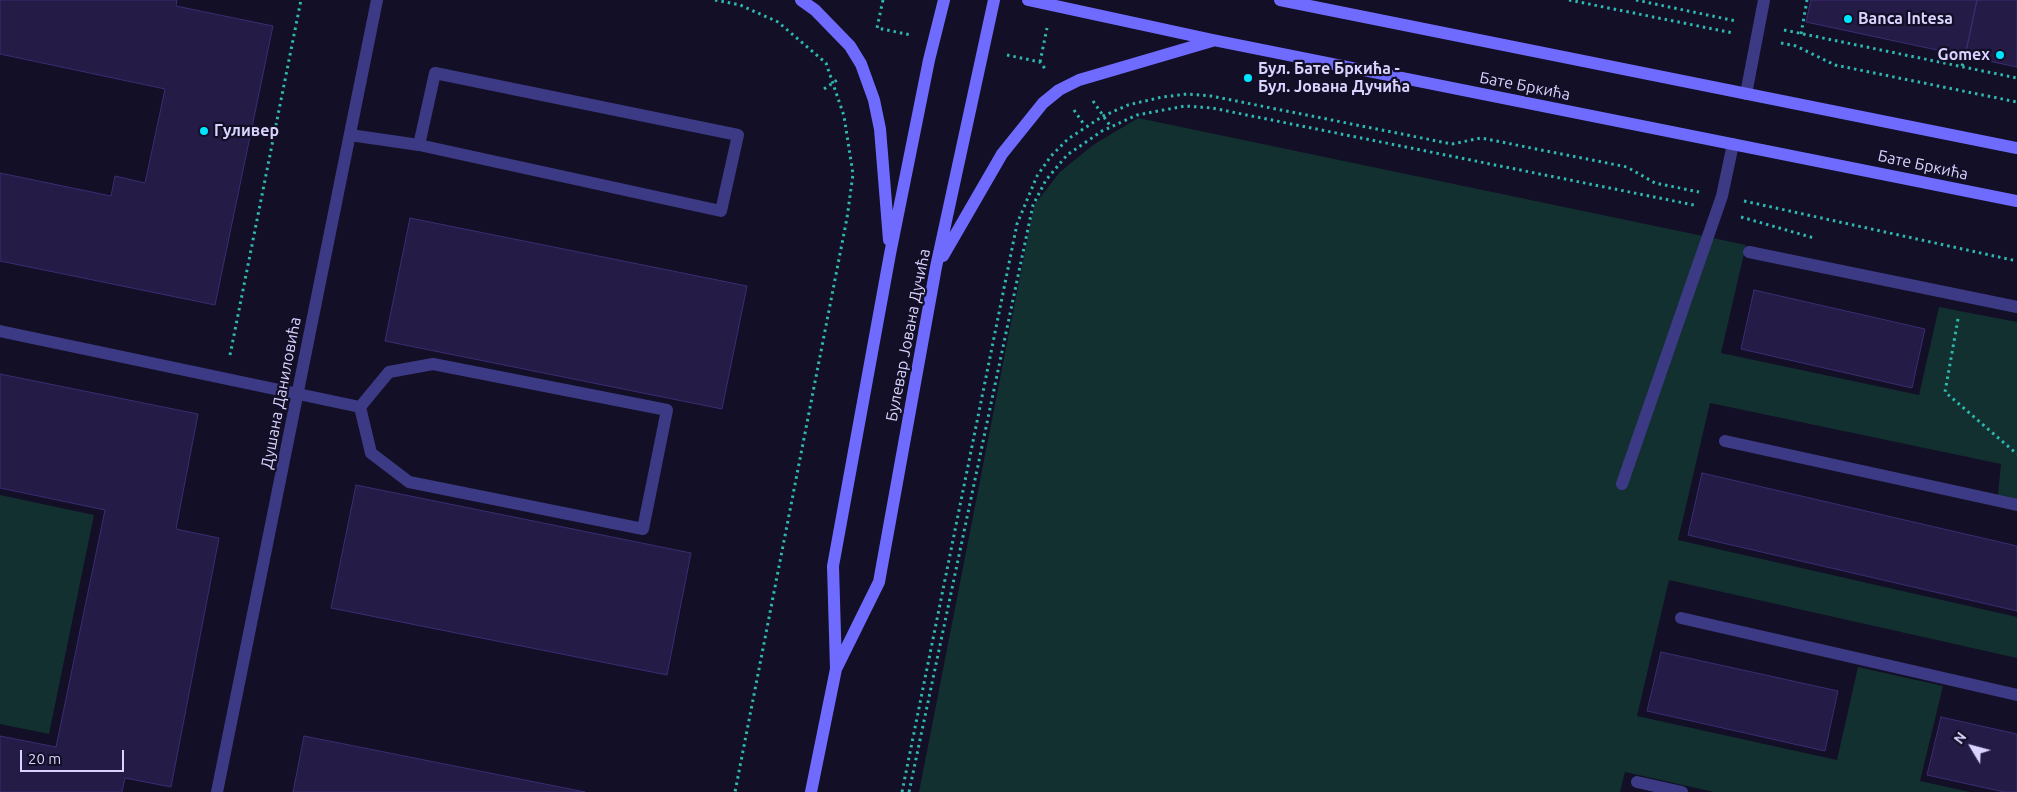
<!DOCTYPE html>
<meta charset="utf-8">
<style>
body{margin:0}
#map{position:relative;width:2017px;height:792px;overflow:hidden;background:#130f26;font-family:Ubuntu,sans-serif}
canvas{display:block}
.north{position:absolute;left:1947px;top:722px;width:50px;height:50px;-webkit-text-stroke:4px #130f26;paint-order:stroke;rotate:307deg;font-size:14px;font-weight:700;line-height:20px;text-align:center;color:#d9d4ff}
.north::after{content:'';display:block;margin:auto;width:18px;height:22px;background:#d9d4ff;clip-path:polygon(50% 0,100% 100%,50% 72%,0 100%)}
.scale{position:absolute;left:20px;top:750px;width:104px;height:22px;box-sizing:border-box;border:2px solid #d9d4ff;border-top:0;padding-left:6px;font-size:15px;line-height:18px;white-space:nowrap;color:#d9d4ff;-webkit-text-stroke:4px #130f26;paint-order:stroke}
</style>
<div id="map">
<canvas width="2017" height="792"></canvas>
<div class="north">N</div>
<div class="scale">20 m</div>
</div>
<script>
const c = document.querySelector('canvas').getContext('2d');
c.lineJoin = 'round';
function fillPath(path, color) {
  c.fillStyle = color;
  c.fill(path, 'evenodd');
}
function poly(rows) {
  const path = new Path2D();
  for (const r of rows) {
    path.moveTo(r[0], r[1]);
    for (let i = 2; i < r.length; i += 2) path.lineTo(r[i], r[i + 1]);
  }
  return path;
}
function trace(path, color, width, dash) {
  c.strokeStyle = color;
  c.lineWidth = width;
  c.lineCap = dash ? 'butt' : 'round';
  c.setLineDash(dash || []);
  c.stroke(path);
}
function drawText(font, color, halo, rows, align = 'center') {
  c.font = font + ' Ubuntu,sans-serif';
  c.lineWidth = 4.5;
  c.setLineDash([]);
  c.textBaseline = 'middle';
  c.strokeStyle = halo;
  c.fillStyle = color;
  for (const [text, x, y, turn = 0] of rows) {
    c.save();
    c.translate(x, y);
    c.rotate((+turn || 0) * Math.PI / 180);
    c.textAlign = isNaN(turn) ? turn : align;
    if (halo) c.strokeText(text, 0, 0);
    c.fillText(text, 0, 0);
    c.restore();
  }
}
fillPath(poly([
 [1138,118,1746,245,1721,353,1919,395,1939,307,2017,322,2017,499,1998,495,2001,464,1710,403,1678,540,2017,617,2017,658,1669,580,1637,716,1837,760,1858,667,1943,686,1920,781,1970,792,1714,792,1625,772,1620,792,919,792,1034,205,1060,172,1093,145],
 [0,495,94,515,49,734,0,724]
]), '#12302f');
const building = poly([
 [0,0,177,0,176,6,273,26,215,305,0,261,0,173,111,196,115,176,145,183,165,89,0,54,0,0],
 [1811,0,1977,0,1965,56,1806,22,1811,0],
 [1977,0,2017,0,2017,67,1965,56,1977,0],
 [410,218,747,286,722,409,385,341,410,218],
 [1754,290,1925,329,1912,388,1741,349,1754,290],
 [0,374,198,414,176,529,219,538,171,787,125,778,122,792,0,792,0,736,56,747,105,510,0,488,0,374],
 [1702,473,2017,546,2017,611,1688,535,1702,473],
 [356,485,691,553,667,675,331,608,356,485],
 [1661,652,1838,691,1825,751,1647,711,1661,652],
 [1941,717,2017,734,2017,792,2004,792,1927,775,1941,717],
 [304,736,585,792,293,792,304,736]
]);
fillPath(building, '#241b47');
trace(building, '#3b2d73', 1);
trace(poly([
 [715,0,740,5,778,22,826,63,844,116,853,174,847,218,735,792],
 [883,0,877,28,911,35],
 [1569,0,1733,33],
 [1636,0,1736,21],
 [1784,30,2017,78],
 [1801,34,1807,0],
 [1781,43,1796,46,1835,65,2017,102],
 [1007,55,1040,62,1046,70],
 [1040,62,1047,28],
 [1962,66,1965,56],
 [824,89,840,78],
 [1093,101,1111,127],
 [1074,110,1085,126],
 [1744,201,2017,261],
 [1741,217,1814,238],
 [1958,319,1945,392,2017,454],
 [230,355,301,0],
 [902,792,1017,224,1037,176,1051,156,1068,139,1103,116,1128,105,1162,97,1187,94,1211,96,1452,144,1481,138,1627,167,1655,183,1699,192],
 [909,792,1033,205,1046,180,1067,155,1102,131,1137,115,1185,106,1212,108,1694,205]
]), '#2fb8b0', 3, [2.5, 4]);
trace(poly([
 [350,135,419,145,721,211,738,135,435,73,419,145],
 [1749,252,2017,307],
 [0,331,360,407,371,453,409,482,643,529,667,410,433,364,389,372,360,407],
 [1725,441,2017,505],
 [1681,618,2017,695],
 [1637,782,1682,792]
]), '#3d3a85', 12);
trace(poly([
 [1746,94,1764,0],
 [1622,484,1722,196,1733,144],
 [217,792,377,0]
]), '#3d3a85', 12);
trace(poly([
 [801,0,815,10,850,46,861,64,874,100,880,129,889,240],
 [1028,0,1213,40,2017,201],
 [1280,0,2017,148],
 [943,256,1002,154,1043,103,1059,90,1079,80,1212,41],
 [837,667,879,582,936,267,994,0],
 [811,792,836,669,833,566,890,254,929,60,944,0]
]), '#6f6bff', 12);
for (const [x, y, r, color] of [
 [1848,19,5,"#00e5ff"],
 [2000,55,5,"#00e5ff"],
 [1248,78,5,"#00e5ff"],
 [204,131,5,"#00e5ff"]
]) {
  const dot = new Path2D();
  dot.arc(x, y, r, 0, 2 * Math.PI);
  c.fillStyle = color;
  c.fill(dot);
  trace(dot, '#130f26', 2);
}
drawText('bold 16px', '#d9d4ff', '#130f26', [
 ["Banca Intesa",1858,19],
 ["Gomex",1990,55,"right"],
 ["Бул. Бате Бркића -",1258,69],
 ["Бул. Јована Дучића",1258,87],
 ["Гуливер",214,131]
], 'left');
drawText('16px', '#d9d4ff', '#130f26', [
 ["Бате Бркића",1525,86,11],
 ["Бате Бркића",1923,165,12],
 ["Булевар Јована Дучића",908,335,-79],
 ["Душана Даниловића",281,393,-79]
]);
</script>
